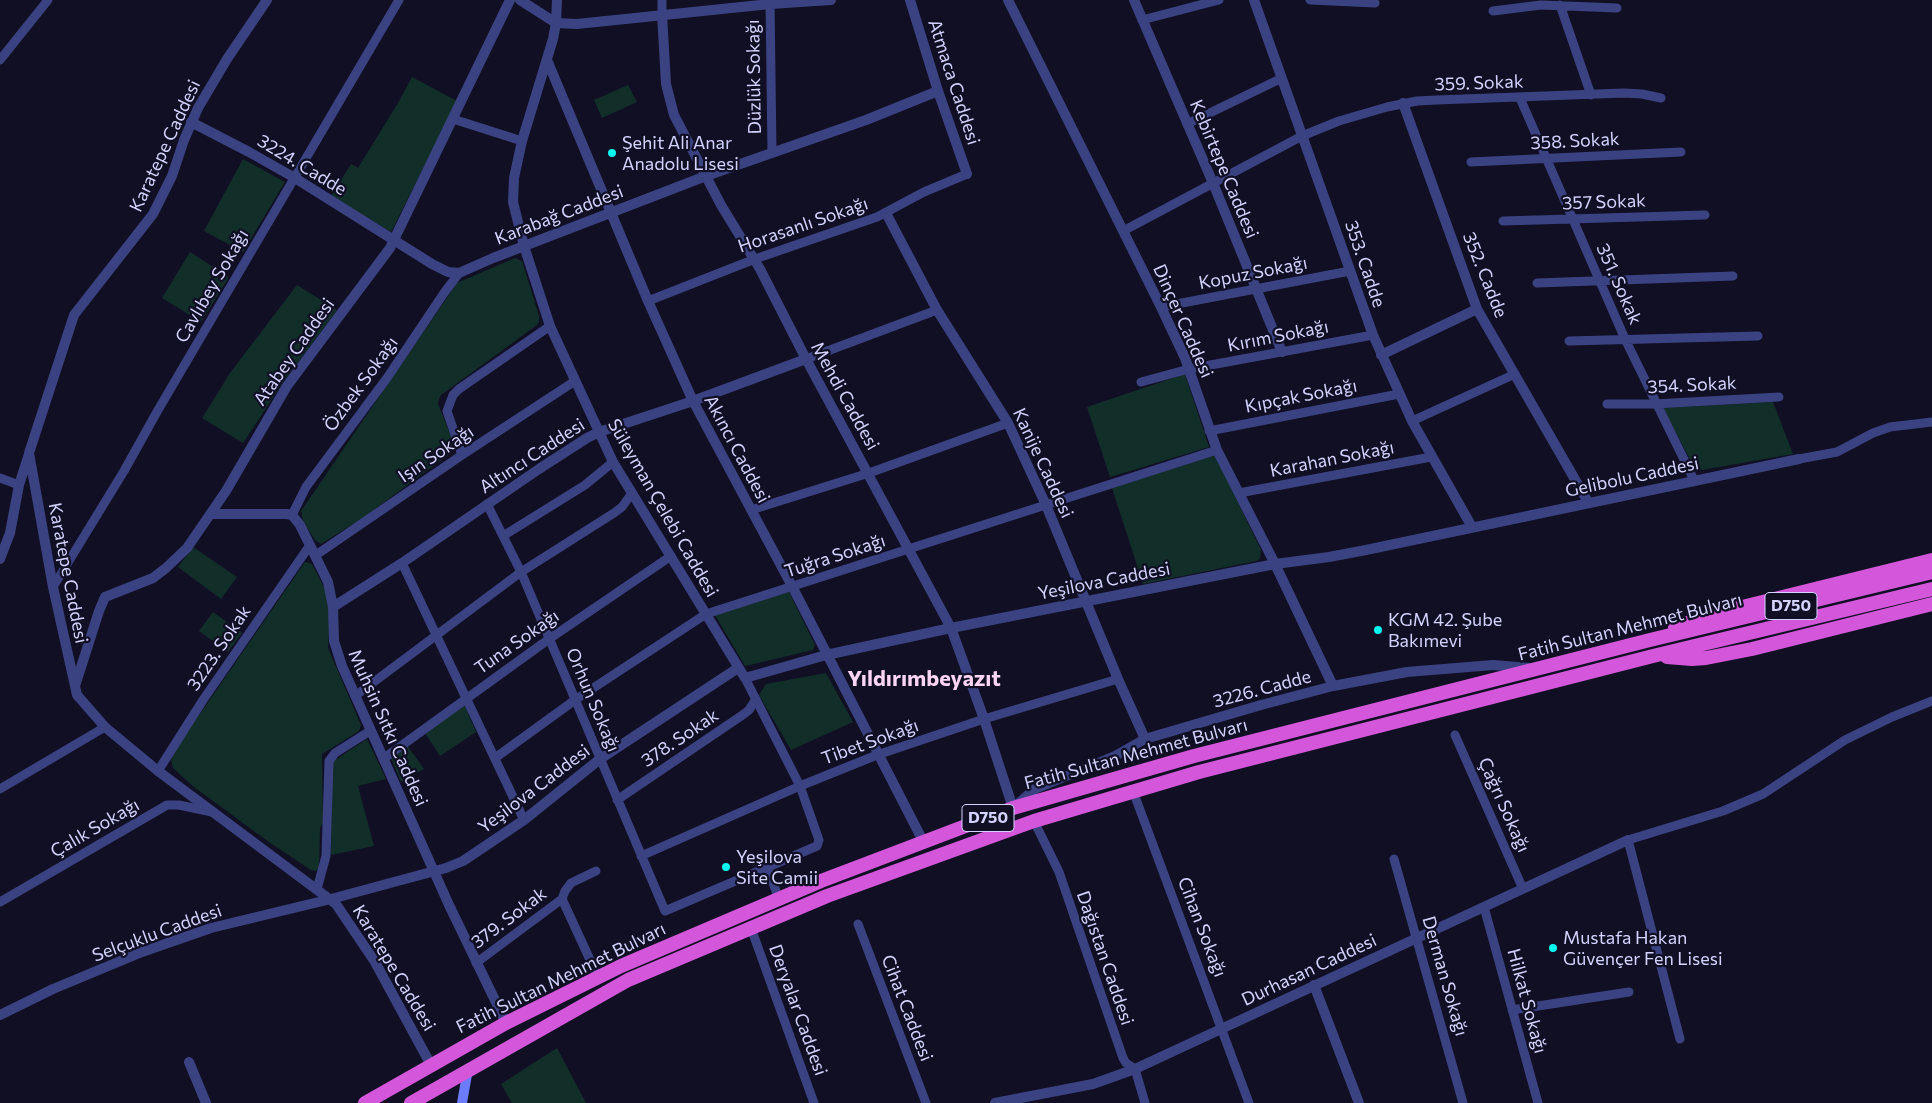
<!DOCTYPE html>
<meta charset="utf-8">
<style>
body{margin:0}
canvas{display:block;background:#100f24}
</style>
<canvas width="1932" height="1103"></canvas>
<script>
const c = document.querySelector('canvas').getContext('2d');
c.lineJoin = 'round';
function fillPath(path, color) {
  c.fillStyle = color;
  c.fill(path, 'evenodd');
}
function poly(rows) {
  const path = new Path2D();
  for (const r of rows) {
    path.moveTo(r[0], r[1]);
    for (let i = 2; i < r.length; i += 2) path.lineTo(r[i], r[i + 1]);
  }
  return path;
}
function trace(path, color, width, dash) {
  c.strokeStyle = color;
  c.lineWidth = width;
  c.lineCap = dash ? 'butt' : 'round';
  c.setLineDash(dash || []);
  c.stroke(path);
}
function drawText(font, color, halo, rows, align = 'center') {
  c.font = font + ' Commissioner,sans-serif';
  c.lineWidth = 4.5;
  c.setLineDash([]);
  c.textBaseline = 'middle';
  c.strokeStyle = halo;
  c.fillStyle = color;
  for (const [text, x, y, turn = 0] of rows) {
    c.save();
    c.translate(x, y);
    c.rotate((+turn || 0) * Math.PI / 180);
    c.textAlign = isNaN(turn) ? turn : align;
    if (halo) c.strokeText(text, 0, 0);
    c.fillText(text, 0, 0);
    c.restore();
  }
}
fillPath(poly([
 [412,77,457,101,391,232,331,196,351,164,358,168,398,103],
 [628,85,637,102,602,118,594,100],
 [243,159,285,182,243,252,204,231],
 [190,252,229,277,201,322,162,298],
 [515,258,522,261,539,316,539,322,537,325,441,395,439,399,438,404,455,446,451,453,364,517,321,544,315,540,303,521,301,511,457,283],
 [297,285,337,310,284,381,243,443,202,418,230,373],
 [1185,374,1209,447,1110,477,1087,407],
 [1773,402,1793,454,1696,471,1663,408],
 [1215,455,1261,550,1260,559,1256,561,1143,584,1112,488],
 [193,547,237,577,221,599,178,567],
 [305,562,312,564,325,589,330,617,328,648,361,725,359,731,322,754,323,823,320,828,319,868,316,871,311,870,266,840,194,787,173,768,171,760,175,750],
 [789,592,815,645,813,650,745,666,715,615],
 [213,612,242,633,228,652,199,631],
 [826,673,853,722,791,750,759,695,766,684],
 [464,704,476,732,440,756,425,733],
 [367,739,386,779,358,786,374,846,331,855,332,762],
 [407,745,424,769,401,782,391,758],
 [557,1048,586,1103,512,1103,501,1084]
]), '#122e29');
trace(poly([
 [770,0,772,153],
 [1310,0,1375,3],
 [1560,5,1591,95],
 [1493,11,1541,5,1617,8],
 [662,14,662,0],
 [1142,20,1219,0],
 [0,60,48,0],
 [1520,98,1625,339,1694,480],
 [453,119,522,141],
 [1187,124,1282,78],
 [1471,162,1681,152],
 [1503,221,1705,215],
 [1123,231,1302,136,1339,121,1387,107,1417,101,1437,100,1624,93,1642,94,1661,98],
 [1537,283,1733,276],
 [648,301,755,259,877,217,924,192,967,174],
 [1161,307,1350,271],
 [1569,341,1758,336],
 [806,359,937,310],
 [1141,382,1189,369,1373,335],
 [1607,404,1655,404,1779,397],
 [1412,421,1515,374],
 [1209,431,1399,394],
 [462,455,447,411,453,395,459,389,550,326],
 [1799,459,1837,452,1873,433,1890,427,1932,422],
 [0,478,19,485],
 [1239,493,1431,457],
 [487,504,521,572,665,911,817,846,819,840,800,786,745,678],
 [751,510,869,473,1008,423],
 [292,515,306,487,387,378,444,293,459,273],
 [503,536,585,485,613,462],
 [316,555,462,455,575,381],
 [402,563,524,820],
 [53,587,124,471,158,410,399,0],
 [355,696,521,572,614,513,622,507,632,493],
 [1455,735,1523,889],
 [495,758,575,700,706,614,1217,450],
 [383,759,549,639,671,556],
 [158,771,203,700,310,545],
 [0,789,105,727],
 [1133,791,1249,1103],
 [617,800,744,714,749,710,756,699],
 [1034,821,1059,872,1123,1058,1126,1063,1135,1069,1145,1103],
 [641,856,800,786,877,755,984,719,1118,679],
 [1394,859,1463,1103],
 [767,867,779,899],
 [317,889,326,856,329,761,335,753,370,731],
 [562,899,598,977],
 [562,899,565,891,571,883,596,871],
 [0,902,167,805,179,805,212,812],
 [1484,907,1538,1103],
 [858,924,926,1103],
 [751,928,814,1103],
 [476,963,562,899],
 [1512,1010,1629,992],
 [1680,1039,1628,840,1723,811,1763,794,1845,740,1892,717,1932,701]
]), '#3b4282', 9);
trace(poly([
 [267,0,227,59,198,108,184,140,172,176,153,214,74,315,29,453,53,587,77,695,105,727,158,771,336,904,375,962,431,1065],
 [520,0,556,23,577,24,770,4,831,0],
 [557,0,556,23,553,39,522,141,514,178,513,202,524,246,550,326,613,462,745,678,826,655,951,628,1275,564,1329,557,1366,550,1799,459],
 [910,0,938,91,967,174],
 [1008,0,1161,307,1185,358,1217,450,1275,564,1333,686],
 [1134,0,1213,183,1282,352],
 [1254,0,1373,335,1412,421,1472,527],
 [662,14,666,84,674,115,721,205,760,269,806,359,951,628,984,719,1013,808,1035,789,1115,756,1145,739,1261,705,1333,686,1407,672,1493,665,1530,668],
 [547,60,648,301,693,401,792,586,923,841],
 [1403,103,1477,309,1588,502],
 [191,122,249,152,295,178,432,264,448,272,459,273,493,258,706,176,866,120,938,91],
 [886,213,937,310,1008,423,1046,505,1118,679,1145,739],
 [1381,355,1477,309],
 [211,514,287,514,292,515,300,525,328,582,333,607,334,641,342,666,449,905,506,1023],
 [0,559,10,533,19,485,29,454],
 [333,607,402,563,539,469,587,438,599,432,693,401,806,359],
 [75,686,99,611,105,597,153,578,166,568,187,548,226,491,287,386,390,248,510,0],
 [1314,985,1359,1103],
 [0,1015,53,989,142,952,211,928,331,899,446,868,463,861,524,820,600,759,738,668],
 [189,1062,206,1103],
 [995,1103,1093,1084,1135,1069,1628,840]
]), '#3b4282', 10);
trace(poly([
 [462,1103,468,1069]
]), '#6c7bfc', 10);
trace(poly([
 [1675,627,1722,612,1932,560],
 [1667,657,1692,659,1706,658,1752,649,1932,604],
 [365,1103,506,1023,621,966,821,881,1013,808,1194,756,1650,640,1932,572],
 [411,1103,628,980,827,896,1034,821,1199,772,1653,656,1932,589]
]), '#d456da', 14);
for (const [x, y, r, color] of [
 [612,153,5,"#05f8f0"],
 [1378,630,5,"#05f8f0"],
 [726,867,5,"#05f8f0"],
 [1553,948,5,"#05f8f0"]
]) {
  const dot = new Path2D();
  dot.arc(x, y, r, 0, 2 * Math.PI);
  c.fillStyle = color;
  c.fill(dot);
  trace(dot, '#100f24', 2);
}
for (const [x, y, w] of [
 [1791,606,52],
 [988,818,52]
]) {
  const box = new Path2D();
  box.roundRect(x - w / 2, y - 13.5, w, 27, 4);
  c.fillStyle = '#100f24';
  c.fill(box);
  trace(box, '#d3d3fe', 1);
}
drawText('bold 16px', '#d3d3fe', null, [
 ["D750",1791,606],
 ["D750",988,818]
]);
drawText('18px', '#d3d3fe', '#100f24', [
 ["Düzlük Sokağı",754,77,-91],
 ["Atmaca Caddesi",954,82,72],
 ["359. Sokak",1479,83,-2],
 ["358. Sokak",1575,141,-3],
 ["Karatepe Caddesi",165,146,-65],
 ["3224. Cadde",302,165,31],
 ["Kebirtepe Caddesi",1224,169,67],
 ["357 Sokak",1604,202,-2],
 ["Karabağ Caddesi",559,215,-21],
 ["Horasanlı Sokağı",803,225,-19],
 ["353. Cadde",1365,264,71],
 ["Kopuz Sokağı",1253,273,-11],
 ["352. Cadde",1485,275,68],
 ["351. Sokak",1619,284,66],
 ["Cavlıbey Sokağı",212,286,-60],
 ["Dinçer Caddesi",1183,321,66],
 ["Kırım Sokağı",1278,336,-11],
 ["Atabey Caddesi",294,352,-55],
 ["Özbek Sokağı",361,384,-54],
 ["354. Sokak",1692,385,-3],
 ["Mehdi Caddesi",845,396,61],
 ["Kıpçak Sokağı",1301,396,-11],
 ["Akıncı Caddesi",737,449,62],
 ["Işın Sokağı",436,454,-34],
 ["Altıncı Caddesi",532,456,-33],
 ["Karahan Sokağı",1332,459,-11],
 ["Kanije Caddesi",1043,463,65],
 ["Gelibolu Caddesi",1632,477,-12],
 ["Süleyman Çelebi Caddesi",663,508,60],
 ["Tuğra Sokağı",835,556,-18],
 ["Karatepe Caddesi",68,573,79],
 ["Yeşilova Caddesi",1104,581,-11],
 ["Fatih Sultan Mehmet Bulvarı",1630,627,-14],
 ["Tuna Sokağı",517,642,-35],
 ["3223. Sokak",219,648,-56],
 ["3226. Cadde",1262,689,-15],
 ["Orhun Sokağı",593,700,67],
 ["Muhsin Sıtkı Caddesi",388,728,66],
 ["378. Sokak",680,738,-34],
 ["Tibet Sokağı",870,742,-20],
 ["Fatih Sultan Mehmet Bulvarı",1136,754,-15],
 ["Yeşilova Caddesi",534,789,-37],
 ["Çağrı Sokağı",1504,805,66],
 ["Çalık Sokağı",95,828,-30],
 ["379. Sokak",509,918,-37],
 ["Cihan Sokağı",1202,927,69],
 ["Selçuklu Caddesi",157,933,-20],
 ["Dağıstan Caddesi",1105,958,71],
 ["Karatepe Caddesi",394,968,59],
 ["Durhasan Caddesi",1309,970,-25],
 ["Derman Sokağı",1445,976,74],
 ["Fatih Sultan Mehmet Bulvarı",561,978,-26],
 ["Hilkat Sokağı",1527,1001,75],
 ["Cihat Caddesi",907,1008,69],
 ["Deryalar Caddesi",798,1010,70]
]);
drawText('18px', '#d3d3fe', '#100f24', [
 ["Şehit Ali Anar",622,143],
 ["Anadolu Lisesi",622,164],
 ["KGM 42. Şube",1388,620],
 ["Bakımevi",1388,641],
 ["Yeşilova",736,857],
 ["Site Camii",736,878],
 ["Mustafa Hakan",1563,938],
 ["Güvençer Fen Lisesi",1563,959]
], 'left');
drawText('bold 22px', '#fed5f5', '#100f24', [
 ["Yıldırımbeyazıt",924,679]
]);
</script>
